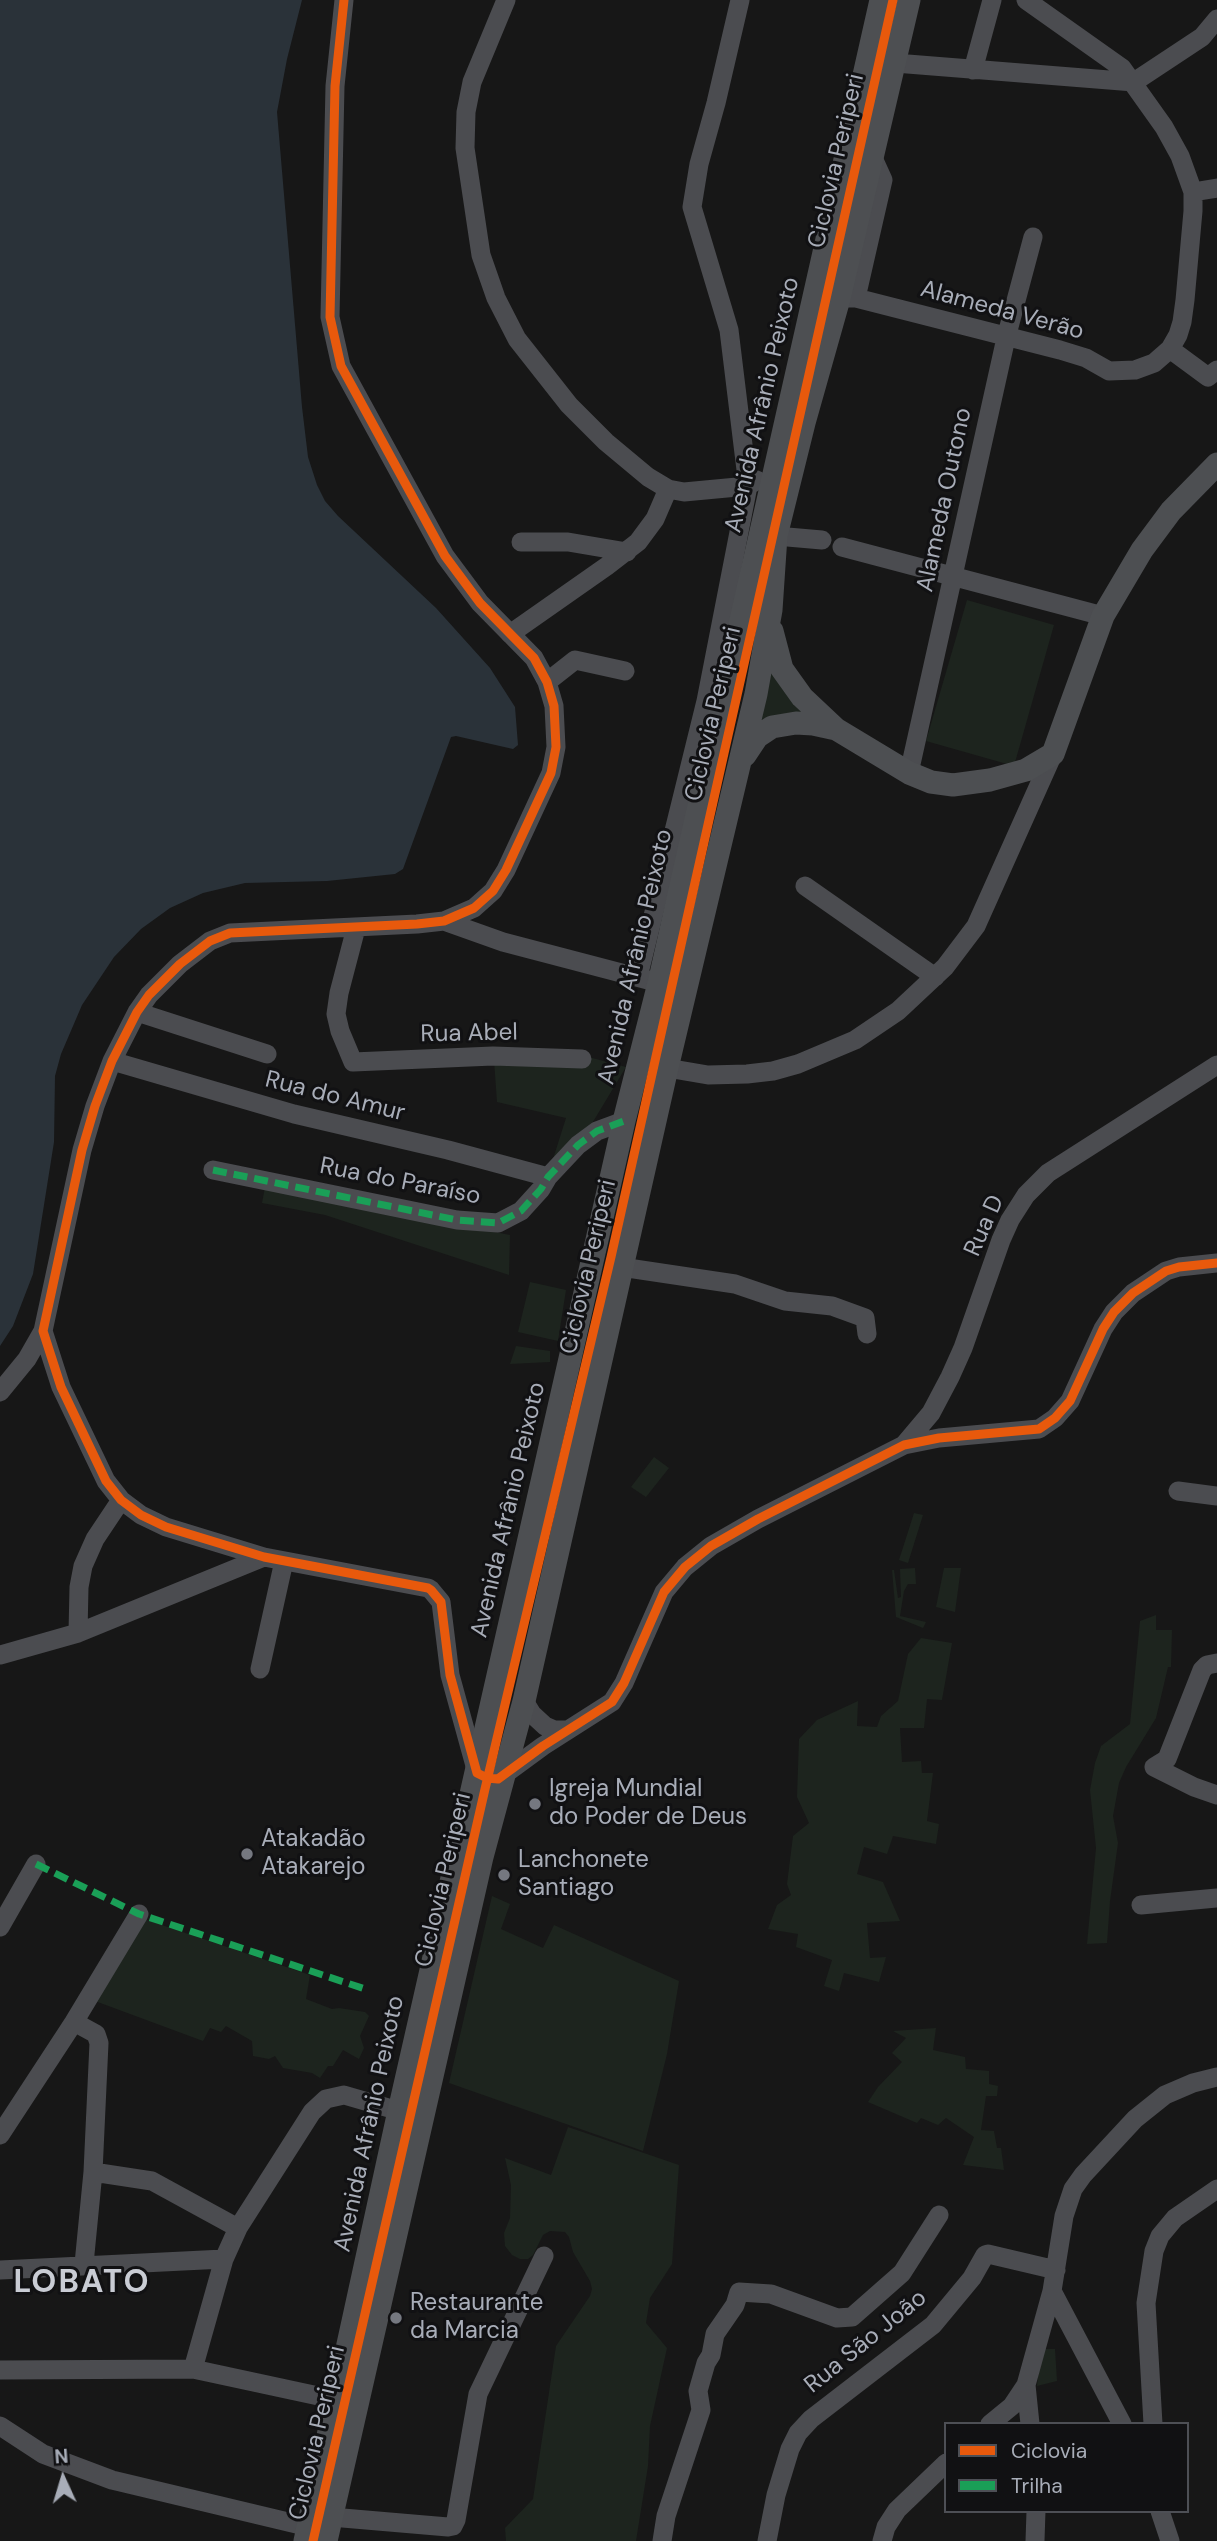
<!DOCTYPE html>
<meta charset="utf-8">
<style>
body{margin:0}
#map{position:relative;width:1217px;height:2541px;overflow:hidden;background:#171717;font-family:"DM Sans",sans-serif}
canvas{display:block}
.legend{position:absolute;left:944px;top:2422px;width:245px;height:91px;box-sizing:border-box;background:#111113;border:2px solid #4d4f55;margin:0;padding:9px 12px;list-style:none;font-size:21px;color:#a8adb8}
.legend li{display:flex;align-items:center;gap:14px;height:35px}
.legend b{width:35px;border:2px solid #4d4f55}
.north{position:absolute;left:28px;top:2443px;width:70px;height:70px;-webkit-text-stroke:5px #111113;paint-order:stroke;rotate:356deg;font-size:19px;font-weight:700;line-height:28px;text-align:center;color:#a8adb8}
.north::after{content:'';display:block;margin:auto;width:24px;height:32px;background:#a8adb8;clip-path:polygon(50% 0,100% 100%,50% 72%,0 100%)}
</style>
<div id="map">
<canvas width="1217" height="2541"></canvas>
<ul class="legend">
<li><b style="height:9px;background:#e8590c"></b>Ciclovia</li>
<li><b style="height:9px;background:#1a9f57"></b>Trilha</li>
</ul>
<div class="north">N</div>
</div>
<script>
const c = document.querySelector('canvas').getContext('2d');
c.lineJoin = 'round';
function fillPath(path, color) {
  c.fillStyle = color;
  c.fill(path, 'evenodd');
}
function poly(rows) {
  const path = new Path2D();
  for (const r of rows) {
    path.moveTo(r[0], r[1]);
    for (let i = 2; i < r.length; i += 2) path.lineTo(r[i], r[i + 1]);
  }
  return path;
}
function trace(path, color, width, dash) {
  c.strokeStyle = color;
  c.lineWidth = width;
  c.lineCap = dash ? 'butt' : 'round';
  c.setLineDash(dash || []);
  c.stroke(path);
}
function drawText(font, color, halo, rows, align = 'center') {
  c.font = font + ' "DM Sans",sans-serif';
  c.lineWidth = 6;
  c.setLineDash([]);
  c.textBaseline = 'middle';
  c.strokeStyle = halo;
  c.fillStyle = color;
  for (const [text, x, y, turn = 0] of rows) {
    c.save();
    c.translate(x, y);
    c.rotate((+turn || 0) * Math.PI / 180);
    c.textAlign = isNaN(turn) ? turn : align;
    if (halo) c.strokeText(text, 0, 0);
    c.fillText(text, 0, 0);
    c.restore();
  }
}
fillPath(poly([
 [967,600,1054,625,1014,766,926,741],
 [768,649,815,715,752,732],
 [581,1055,626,1067,564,1170,553,1159,566,1118,497,1102,494,1060],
 [265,1187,510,1235,509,1275,325,1215,262,1203],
 [530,1282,566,1290,558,1341,518,1332],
 [516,1346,550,1351,550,1362,510,1364],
 [654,1457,669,1468,646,1497,631,1487],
 [914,1513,923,1515,908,1563,899,1560],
 [915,1568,916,1584,908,1584,904,1591,900,1616,926,1622,923,1628,896,1617,892,1570,894,1570,898,1598,901,1597,900,1569],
 [944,1568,961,1568,955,1612,936,1607],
 [1156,1615,1156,1630,1172,1630,1171,1667,1168,1667,1156,1718,1126,1767,1119,1783,1113,1816,1118,1843,1110,1901,1107,1943,1087,1944,1096,1848,1090,1790,1095,1763,1101,1746,1130,1724,1140,1621],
 [921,1638,952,1643,942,1700,927,1699,924,1728,900,1728,902,1762,921,1761,922,1773,933,1773,927,1821,939,1824,936,1844,893,1836,887,1854,864,1847,857,1874,883,1882,900,1921,867,1923,870,1958,886,1957,879,1982,844,1973,839,1991,824,1986,832,1960,796,1947,798,1934,768,1929,777,1905,791,1895,787,1884,793,1836,809,1823,797,1797,799,1739,817,1720,858,1701,857,1726,877,1727,881,1716,898,1701,908,1654],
 [492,1896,510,1904,501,1929,543,1948,554,1925,679,1981,667,2054,643,2151,449,2083],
 [144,1919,310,1975,306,1999,332,2009,339,2008,365,2012,369,2016,360,2036,364,2048,359,2059,343,2050,333,2066,328,2066,320,2078,312,2073,283,2068,275,2056,269,2059,253,2056,252,2041,226,2026,221,2032,210,2028,203,2041,95,2001],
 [936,2028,933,2050,965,2057,966,2069,989,2071,989,2084,998,2086,997,2096,986,2096,981,2130,994,2131,997,2148,1001,2148,1004,2170,963,2165,974,2137,946,2118,938,2125,921,2118,917,2123,868,2102,878,2087,902,2062,892,2053,906,2038,893,2031],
 [568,2127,679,2165,672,2264,650,2298,646,2323,667,2348,650,2426,648,2466,636,2541,506,2541,505,2528,533,2499,556,2346,590,2296,592,2289,590,2281,573,2252,569,2237,565,2232,550,2231,543,2235,533,2255,528,2259,520,2259,512,2255,505,2246,504,2233,510,2218,511,2185,505,2158,551,2175],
 [1041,2349,1055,2349,1057,2381,1037,2386]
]), '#1d241e');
fillPath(poly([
 [0,0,302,0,287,59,277,112,302,407,308,457,317,485,325,501,338,516,436,608,490,668,515,707,518,745,513,749,456,736,451,737,403,869,395,874,327,881,245,883,203,893,170,908,141,929,114,957,82,1005,61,1054,55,1076,54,1142,33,1274,13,1326,0,1346]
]), '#2a3239');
trace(poly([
 [344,0,335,86,330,317,341,366,445,556,480,603,534,658,547,682,554,706,556,747,551,773,506,870,493,891,474,908,444,921,417,924,230,933,210,941,180,964,149,995,137,1012,112,1061,95,1106,82,1150,43,1331,61,1387,106,1481,121,1500,141,1515,166,1527,264,1557,428,1588,431,1590,441,1602,450,1675,477,1773,487,1778,498,1779,543,1746,612,1702,624,1683,664,1592,685,1567,711,1546,758,1519,904,1445,939,1438,1039,1429,1055,1418,1070,1401,1103,1329,1114,1312,1133,1293,1166,1271,1179,1267,1217,1263],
 [506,0,472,82,466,112,465,148,481,255,496,298,517,339,569,405,606,442,648,477,668,489,684,492,748,486,757,480],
 [895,63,1134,82,1202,37,1217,19],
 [973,70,992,0],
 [1193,192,1217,188],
 [843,298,856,298,883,180,873,158],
 [856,298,1060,350,1086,358,1109,371,1135,370,1154,363,1170,349,1178,335,1182,322,1185,300,1193,211,1193,192,1180,156,1164,127,1122,68,1026,0],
 [1170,349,1208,377,1217,370],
 [776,536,822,540],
 [521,542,568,542,627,552],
 [842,547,1103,616],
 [510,634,607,566,638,542,655,519,668,489],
 [547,682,575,660,625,671],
 [909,773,1006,338,1033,237],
 [805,886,935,977],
 [444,921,503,942,648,980],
 [356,928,339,993,336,1014,340,1031,353,1062,493,1056,582,1059],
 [638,977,706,701,748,486,729,330,692,207,699,164,716,103,740,0],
 [137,1012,267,1054],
 [112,1061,294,1114,448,1150,548,1177],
 [667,1068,708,1075,747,1074,773,1071,798,1064,855,1040,898,1011,945,967,976,926,1053,754],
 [213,1170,457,1220,498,1223,521,1211,541,1189,548,1177,578,1145,597,1131,624,1121],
 [621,1267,735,1284,785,1301,832,1306,865,1318,867,1334],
 [0,1392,27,1359,43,1331],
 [904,1445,931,1413,950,1377,963,1348,1001,1240,1010,1220,1026,1195,1048,1173,1217,1065],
 [1178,1491,1217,1496],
 [78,1633,79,1587,83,1566,95,1539,121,1500],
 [0,1655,78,1633,264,1557],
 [1217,1663,1207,1665,1202,1670,1167,1759,1154,1767,1194,1787,1217,1795],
 [260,1669,284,1561],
 [524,1701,532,1714,545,1726,554,1730,567,1730],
 [1141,1905,1217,1898],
 [0,1927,36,1864],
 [74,2022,96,2034,99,2043,93,2172,84,2264],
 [0,2135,74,2022,139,1914],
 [93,2172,152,2181,238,2228],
 [0,2270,224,2259],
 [193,2369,224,2259,238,2228,312,2112,326,2099,344,2095,399,2111],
 [0,2370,193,2369,337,2400],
 [1026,2385,1030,2424],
 [990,2424,1012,2406,1026,2385,1052,2291],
 [1122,2424,1052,2291,1064,2216,1073,2189,1083,2175,1135,2119,1165,2095,1193,2083,1217,2077],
 [1153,2424,1146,2303,1154,2251,1160,2236,1175,2218,1217,2189],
 [0,2426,43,2454,112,2480,309,2527],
 [1160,2511,1170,2541],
 [331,2517,448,2527,453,2526,456,2520,478,2394,544,2256],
 [662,2541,666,2516,701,2410,698,2391,706,2363,711,2355,715,2334,735,2305,739,2292,771,2294,837,2318,852,2317,902,2273,939,2215],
 [767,2541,776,2495,790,2449,798,2433,811,2419,933,2325,972,2278,985,2255,988,2254,1056,2270],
 [882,2541,886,2527,897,2510,946,2463],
 [1035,2541,1036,2511]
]), '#4b4c50', 19);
trace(poly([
 [772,631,782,669,802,697,836,729,909,773,931,782,953,785,990,780,1026,770,1053,754,1103,616,1142,550,1171,511,1217,464],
 [745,755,757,737,772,727,796,723,813,724,836,729],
 [305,2541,399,2111,624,1121,659,983,881,0],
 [326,2541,482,1857,524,1701,667,1068,756,694,771,610,776,536,804,423,839,299,909,0]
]), '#4d4f52', 23);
trace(poly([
 [213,1170,457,1220,498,1223,521,1211,541,1189,548,1177,578,1145,597,1131,624,1121],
 [36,1864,139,1914,368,1990]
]), '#1a9f57', 7, [14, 7]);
trace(poly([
 [344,0,335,86,330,317,341,366,445,556,480,603,534,658,547,682,554,706,556,747,551,773,506,870,493,891,474,908,444,921,417,924,230,933,210,941,180,964,149,995,137,1012,112,1061,95,1106,82,1150,43,1331,61,1387,106,1481,121,1500,141,1515,166,1527,264,1557,428,1588,431,1590,441,1602,450,1675,477,1773,487,1778,498,1779,543,1746,612,1702,624,1683,664,1592,685,1567,711,1546,758,1519,904,1445,939,1438,1039,1429,1055,1418,1070,1401,1103,1329,1114,1312,1133,1293,1166,1271,1179,1267,1217,1263],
 [313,2541,485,1789,611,1257,893,0]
]), '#e8590c', 9);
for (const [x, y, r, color] of [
 [535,1804,7,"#757880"],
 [247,1854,7,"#757880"],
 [504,1875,7,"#757880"],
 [396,2318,7,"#757880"]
]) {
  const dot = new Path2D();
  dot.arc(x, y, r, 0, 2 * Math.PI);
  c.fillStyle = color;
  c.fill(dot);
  trace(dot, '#111113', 2.5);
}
drawText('24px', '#a8adb8', '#111113', [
 ["Ciclovia Periperi",837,161,-77],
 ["Alameda Verão",1002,311,15],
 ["Avenida Afrânio Peixoto",763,405,-77],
 ["Alameda Outono",945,500,-78],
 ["Ciclovia Periperi",714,714,-77],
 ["Avenida Afrânio Peixoto",636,957,-77],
 ["Rua Abel",469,1034,-1],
 ["Rua do Amur",335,1097,14],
 ["Rua do Paraíso",400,1182,11],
 ["Rua D",985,1226,-66],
 ["Ciclovia Periperi",589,1267,-77],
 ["Avenida Afrânio Peixoto",509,1510,-77],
 ["Ciclovia Periperi",444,1880,-77],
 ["Avenida Afrânio Peixoto",370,2124,-78],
 ["Rua São João",866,2342,-39],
 ["Ciclovia Periperi",318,2433,-77]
]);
drawText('24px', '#a8adb8', '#111113', [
 ["Igreja Mundial",549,1790],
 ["do Poder de Deus",549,1818],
 ["Atakadão",261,1840],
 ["Atakarejo",261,1868],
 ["Lanchonete",518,1861],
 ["Santiago",518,1889],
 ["Restaurante",410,2304],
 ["da Marcia",410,2332]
], 'left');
c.letterSpacing = '2px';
drawText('bold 32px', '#c9ccd4', '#111113', [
 ["LOBATO",82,2284]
]);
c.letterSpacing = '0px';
</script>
